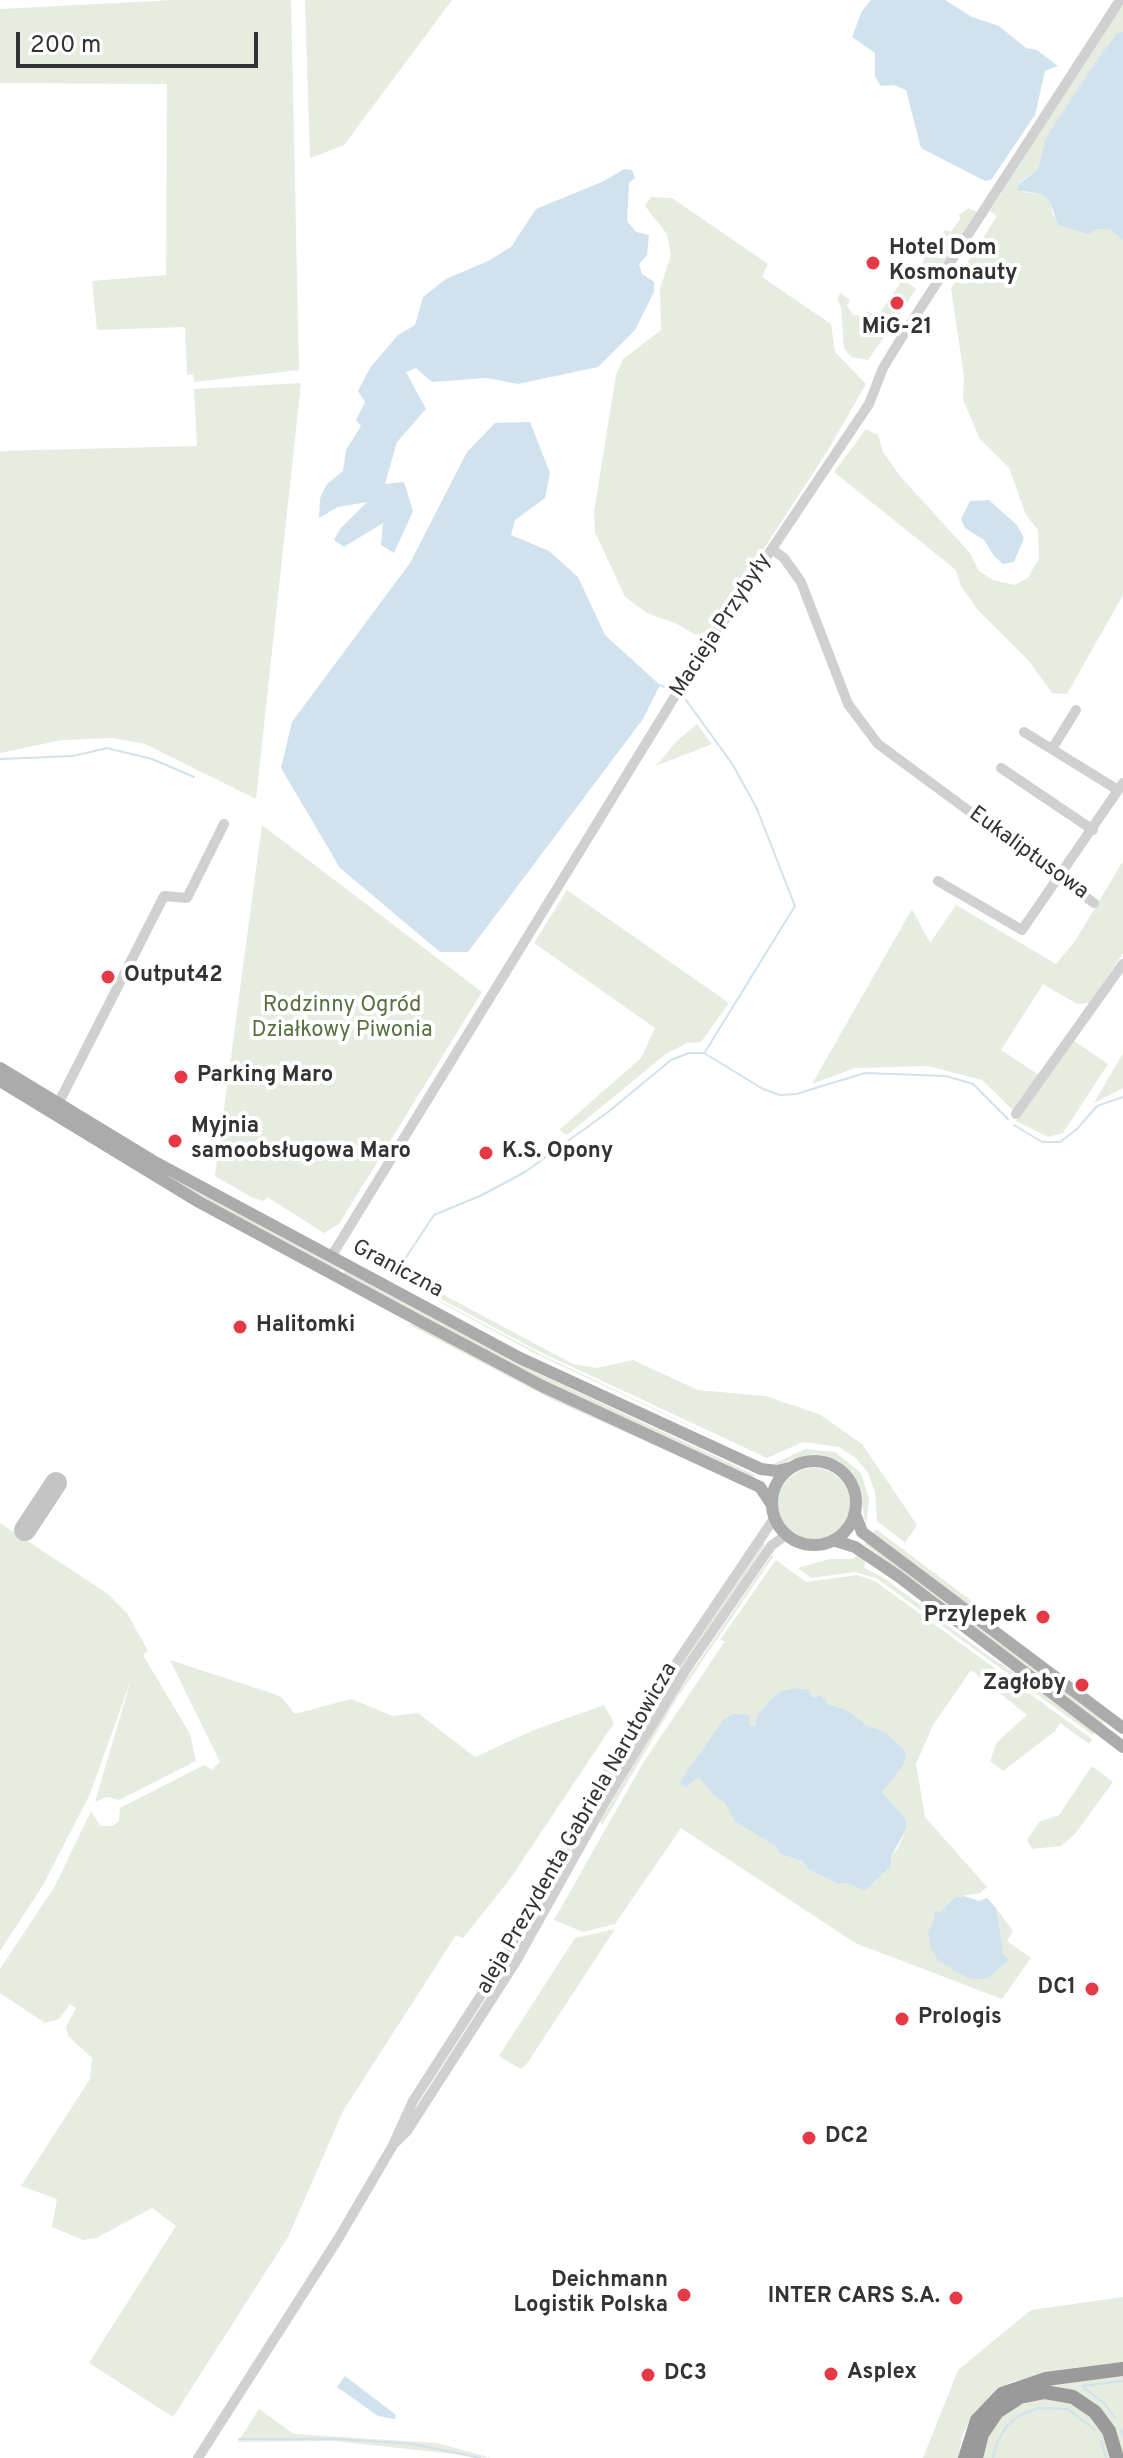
<!DOCTYPE html>
<meta charset="utf-8">
<style>
body{margin:0}
#map{position:relative;width:1123px;height:2458px;overflow:hidden;background:#fff;font-family:Overpass,sans-serif}
canvas{display:block}
.scale{position:absolute;left:16px;top:32px;width:242px;height:36px;box-sizing:border-box;border:4px solid #333;border-top:0;padding-left:10px;font-size:24px;line-height:28px;white-space:nowrap;color:#333;-webkit-text-stroke:6px #fff;paint-order:stroke}
</style>
<div id="map">
<canvas width="1123" height="2458"></canvas>
<div class="scale">200 m</div>
</div>
<script>
const c = document.querySelector('canvas').getContext('2d');
c.lineJoin = 'round';
function fillPath(path, color) {
  c.fillStyle = color;
  c.fill(path, 'evenodd');
}
function poly(rows) {
  const path = new Path2D();
  for (const r of rows) {
    if (r.length === 3) {
      path.moveTo(r[0] + r[2], r[1]);
      path.arc(r[0], r[1], r[2], 0, 2 * Math.PI);
      continue;
    }
    path.moveTo(r[0], r[1]);
    for (let i = 2; i < r.length; i += 2) path.lineTo(r[i], r[i + 1]);
  }
  return path;
}
function trace(path, color, width, dash) {
  c.strokeStyle = color;
  c.lineWidth = width;
  c.lineCap = dash ? 'butt' : 'round';
  c.setLineDash(dash || []);
  c.stroke(path);
}
function drawText(font, color, halo, rows, align = 'center') {
  c.font = font + ' Overpass,sans-serif';
  c.lineWidth = 8;
  c.setLineDash([]);
  c.textBaseline = 'middle';
  c.strokeStyle = halo;
  c.fillStyle = color;
  for (const [text, x, y, turn = 0] of rows) {
    c.save();
    c.translate(x, y);
    c.rotate((+turn || 0) * Math.PI / 180);
    c.textAlign = isNaN(turn) ? turn : align;
    if (halo) c.strokeText(text, 0, 0);
    c.fillText(text, 0, 0);
    c.restore();
  }
}
fillPath(poly([
 [174,0,291,0,299,370,194,382,193,374,187,375,185,327,97,330,92,281,166,275,167,84,0,83,0,9],
 [305,0,452,0,344,145,310,158],
 [1123,2,1123,32,1117,33,1096,61,1045,139,1038,169,1019,183,1023,192,1041,194,1050,202,1053,216,1109,229,1123,240,1123,595,1067,694,1052,693,1029,661,978,610,961,586,956,570,834,472,866,429,878,435,883,452,900,476,970,553,979,571,993,580,1014,585,1028,578,1039,558,1038,530,1026,515,1009,468,980,439,963,400,964,376,951,288,997,216,990,211],
 [651,197,672,198,768,264,762,277,831,324,835,352,866,384,828,450,711,630,696,635,677,624,647,613,625,597,595,532,594,512,616,375,623,359,661,330,660,289,671,255,667,234,645,206],
 [968,208,977,212,934,279,924,277,921,264,930,250,936,254,944,230,951,232,961,218,958,216],
 [903,279,916,289,895,321,881,311],
 [840,293,850,300,847,306,853,315,863,316,867,311,891,327,868,360,851,357,844,348,841,307,837,299],
 [301,383,256,799,145,744,113,738,62,740,0,753,0,451,197,446,194,389],
 [697,724,712,744,656,766,677,741],
 [262,825,482,992,339,1224,324,1233,267,1197,264,1201,253,1198,215,1176],
 [1123,861,1123,953,1090,1003,1077,1004,1043,984,1001,1050,1039,1075,1013,1110,982,1080,928,1066,855,1068,812,1084,912,909,930,943,956,905,1056,964,1075,941],
 [567,890,729,1003,701,1042,687,1043,666,1054,567,1135,559,1130,641,1058,655,1028,534,943],
 [1070,1038,1108,1064,1063,1133,1048,1137,1016,1121],
 [1123,1053,1123,1088,1094,1103],
 [131,1154,341,1269,339,1272,210,1203],
 [366,1262,544,1356,762,1460,536,1354],
 [345,1271,537,1373,755,1475,754,1478,562,1390,343,1274],
 [399,1271,573,1364,597,1368,633,1360,698,1390,765,1396,819,1414,862,1444,917,1525,905,1543,877,1521,875,1492,868,1473,856,1458,839,1447,803,1442,767,1458,536,1350,396,1275],
 [406,1323,418,1326,750,1488,551,1399],
 [805,1449,835,1452,861,1473,869,1499,866,1527,859,1484,839,1461,813,1454,792,1459,778,1468,769,1466],
 [814,1504,36],
 [0,1523,108,1594,127,1613,148,1651,143,1655,190,1734,196,1761,119,1800,107,1797,95,1802,132,1677,90,1794,43,1885,0,1951],
 [876,1529,973,1602,968,1605,873,1533],
 [867,1541,1104,1721,1102,1724,864,1544],
 [763,1543,765,1545,646,1722,500,1978,643,1721],
 [773,1553,773,1557,677,1698,602,1825,600,1821,673,1699],
 [858,1554,866,1560,864,1568,884,1578,983,1652,1024,1679,1095,1732,1093,1735,876,1578,855,1572,811,1578,798,1568,829,1559,853,1559],
 [776,1560,806,1582,857,1575,875,1581,1092,1739,1089,1744,1060,1723,1055,1731,1003,1771,990,1761,997,1742,1027,1715,971,1670,933,1725,916,1764,925,1817,987,1887,980,1893,955,1897,940,1912,928,1932,1004,1955,996,1908,1013,1931,1007,1941,1031,1958,1002,1999,855,1943,681,1828,615,1924,583,1932,554,1920,643,1763,725,1641,720,1640],
 [796,1688,807,1689,811,1695,835,1708,849,1711,869,1727,889,1781,882,1792,905,1818,907,1827,898,1848,864,1891,848,1883,838,1884,808,1869,802,1861,780,1854,777,1846,734,1821,725,1803,714,1796,699,1776,692,1779,750,1716,749,1724,755,1726,757,1716,771,1699,781,1691],
 [170,1660,280,1696,295,1714,351,1699,393,1716,418,1713,475,1757,534,1730,604,1705,614,1723,510,1879,463,1938,456,1935,343,2111,288,2237,173,2417,89,2363,176,2226,152,2208,96,2238,83,2240,52,2227,57,2199,21,2186,90,2079,92,2058,68,2036,66,2027,76,2008,70,2004,59,2019,45,2023,0,1993,0,1969,55,1886,91,1811,100,1826,113,1826,119,1821,120,1808,204,1765,212,1770,220,1762],
 [1092,1766,1113,1782,1075,1834,1061,1846,1032,1849,1027,1840,1039,1822,1059,1815],
 [615,1929,528,2062,521,2069,499,2056,575,1938],
 [1123,2297,1123,2364,1045,2373,1008,2383,975,2411,962,2436,958,2458,923,2458,958,2370,1031,2310],
 [1123,2374,1123,2458,1116,2431,1101,2409,1027,2392,1026,2388],
 [1056,2398,1079,2406,1100,2426,1112,2458,981,2458,994,2423,1012,2408,1036,2399],
 [259,2409,294,2434,437,2443,491,2458,334,2441,238,2442]
]), '#e6ecdf');
fillPath(poly([
 [871,0,945,0,972,17,999,26,1026,48,1037,50,1058,66,1045,71,1035,115,991,180,985,181,921,148,906,90,894,85,881,86,875,77,875,53,852,37,862,11],
 [1123,32,1123,240,1109,229,1098,229,1088,234,1058,225,1050,202,1041,194,1017,190,1019,184,1038,169,1045,139,1096,61,1117,33],
 [624,169,632,170,635,178,629,183,627,221,636,232,649,235,647,255,639,264,642,274,654,282,654,292,635,330,598,367,518,384,486,378,432,382,416,368,406,372,426,409,397,442,385,484,404,482,413,511,394,553,381,545,383,523,344,547,334,540,340,529,367,502,338,507,319,518,320,498,327,484,343,471,346,450,361,426,356,420,365,402,358,391,370,368,398,335,415,325,423,297,446,279,488,261,511,247,536,209,604,181],
 [530,422,550,473,545,498,515,520,511,535,549,551,578,577,605,635,660,685,643,719,468,952,440,952,340,868,281,768,292,722,410,563,467,452,495,423],
 [989,500,1017,525,1024,538,1014,562,1003,564,994,556,984,540,965,528,961,519,970,501],
 [796,1688,807,1689,813,1697,821,1696,829,1705,849,1711,869,1727,884,1731,906,1752,904,1764,882,1792,905,1818,907,1827,891,1857,891,1866,864,1891,848,1883,838,1884,808,1869,802,1861,780,1854,776,1846,734,1821,725,1803,714,1796,699,1777,686,1787,679,1783,724,1719,734,1714,750,1715,749,1724,755,1726,757,1716,771,1699,781,1691],
 [964,1896,979,1901,987,1898,996,1908,1004,1955,1009,1960,986,1979,972,1979,956,1972,937,1959,930,1946,928,1932,934,1920,934,1911,940,1912,955,1897],
 [345,2376,396,2415,395,2419,378,2416,337,2387]
]), '#cfe2ee');
trace(poly([
 [660,685,667,688],
 [686,700,733,765,757,809,795,906,705,1052],
 [0,759,73,756,107,748,152,759,194,777],
 [1014,1125,1042,1142,1060,1142,1077,1129,1097,1106,1123,1097],
 [397,1271,434,1215,482,1195,525,1172,608,1112,671,1060,689,1053,704,1053,763,1089,780,1095,796,1094,865,1073,946,1076,973,1084,1008,1119],
 [1115,2418,1104,2403,1082,2386,1123,2381],
 [1121,2430,1123,2436],
 [239,2439,338,2439,413,2444,480,2458],
 [1101,2441,1106,2458],
 [993,2458,997,2442,1007,2426,1018,2416,1037,2408,1068,2409,1095,2430]
]), '#cfe2ee', 2);
trace(poly([
 [25,1530,56,1483]
]), '#c4c4c4', 22);
trace(poly([
 [772,549,784,558,801,582,848,704,878,744,1094,903],
 [1024,732,1118,790],
 [1052,749,1076,710],
 [1001,768,1093,830],
 [938,881,1022,930,1123,783],
 [58,1104,164,896,187,898,224,824],
 [1016,1114,1123,964],
 [331,1257,694,665,869,404,883,368,905,332,1120,0],
 [395,2143,407,2131,515,1963,605,1802,687,1668,771,1546,786,1535],
 [198,2458,338,2239,392,2147,413,2101,494,1975,634,1726,775,1517]
]), '#d0d0d0', 10);
trace(poly([
 [0,1068,153,1161,520,1358,761,1469,777,1471,790,1468],
 [0,1081,199,1202,401,1311,542,1386,760,1487,772,1505],
 [814,1503,42],
 [855,1514,862,1532,1123,1728],
 [836,1541,855,1547,898,1576,1123,1747]
]), '#ababab', 12);
trace(poly([
 [965,2458,977,2420,1002,2394,1046,2379,1123,2369],
 [976,2458,982,2434,997,2412,1020,2397,1045,2392,1073,2397,1095,2412,1109,2431,1117,2458]
]), '#9a9a9a', 14);
for (const [x, y, r, color] of [
 [873,263,8,"#e63946"],
 [897,303,8,"#e63946"],
 [108,977,8,"#e63946"],
 [181,1077,8,"#e63946"],
 [175,1141,8,"#e63946"],
 [486,1153,8,"#e63946"],
 [240,1327,8,"#e63946"],
 [1043,1617,8,"#e63946"],
 [1082,1685,8,"#e63946"],
 [1092,1989,8,"#e63946"],
 [902,2019,8,"#e63946"],
 [809,2138,8,"#e63946"],
 [684,2295,8,"#e63946"],
 [956,2298,8,"#e63946"],
 [831,2374,8,"#e63946"],
 [648,2375,8,"#e63946"]
]) {
  const dot = new Path2D();
  dot.arc(x, y, r, 0, 2 * Math.PI);
  c.fillStyle = color;
  c.fill(dot);
  trace(dot, '#fff', 3);
}
drawText('bold 22px', '#333', '#fff', [
 ["Hotel Dom",889,250],
 ["Kosmonauty",889,275],
 ["MiG-21",897,329,"center"],
 ["Output42",124,977],
 ["Parking Maro",197,1077],
 ["Myjnia",191,1128],
 ["samoobsługowa Maro",191,1153],
 ["K.S. Opony",502,1153],
 ["Halitomki",256,1327],
 ["Przylepek",1027,1617,"right"],
 ["Zagłoby",1066,1685,"right"],
 ["DC1",1076,1989,"right"],
 ["Prologis",918,2019],
 ["DC2",825,2138],
 ["Deichmann",668,2282,"right"],
 ["Logistik Polska",668,2307,"right"],
 ["INTER CARS S.A.",940,2298,"right"],
 ["Asplex",847,2374],
 ["DC3",664,2375]
], 'left');
drawText('22px', '#333', '#fff', [
 ["Macieja Przybyły",722,626,-57],
 ["Eukaliptusowa",1028,854,36],
 ["Graniczna",397,1270,28],
 ["aleja Prezydenta Gabriela Narutowicza",578,1829,-60]
]);
drawText('22px', '#56703f', '#fff', [
 ["Rodzinny Ogród",342,1007],
 ["Działkowy Piwonia",342,1032]
]);
</script>
